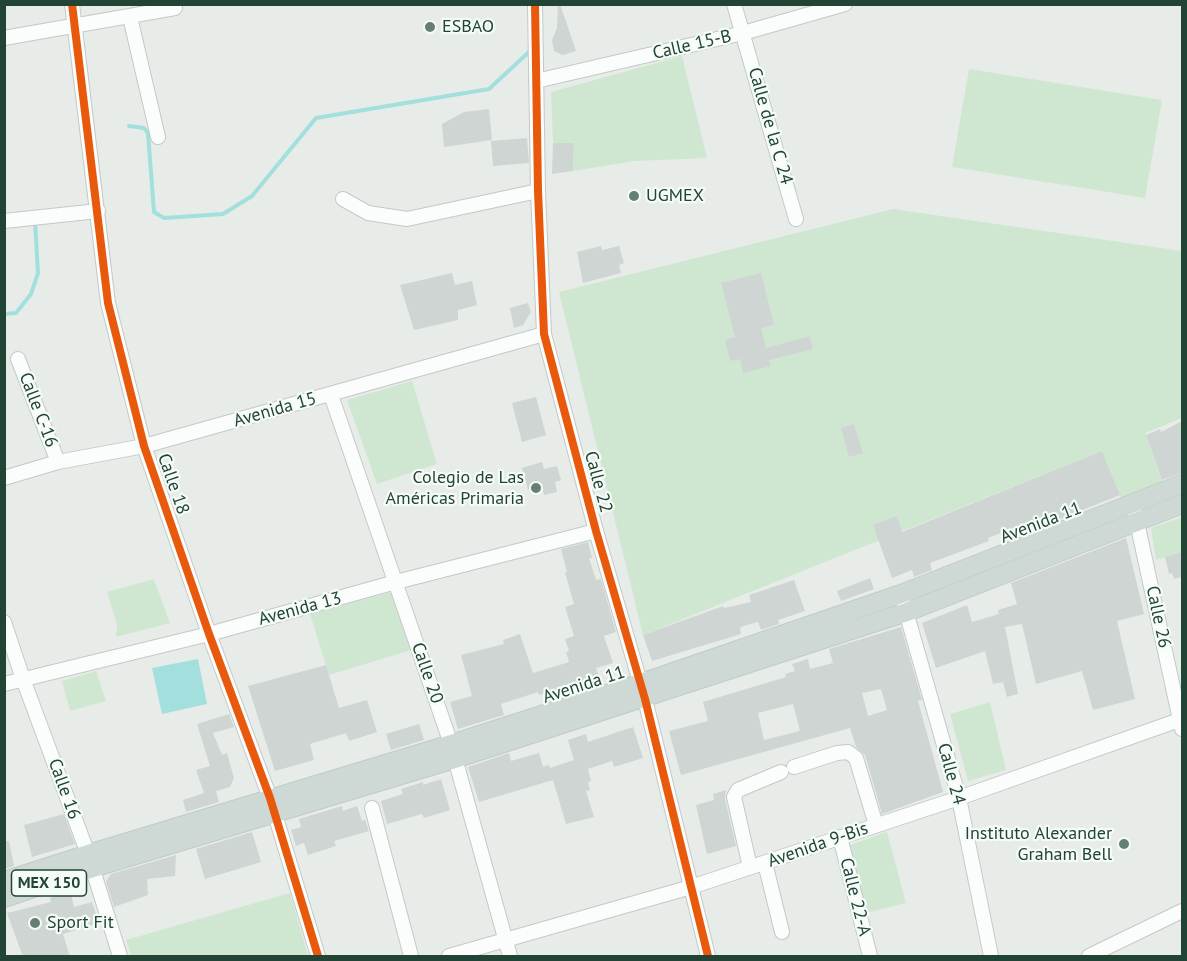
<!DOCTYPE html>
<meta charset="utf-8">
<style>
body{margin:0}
#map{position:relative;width:1187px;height:961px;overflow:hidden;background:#e7ece9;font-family:"PT Sans",sans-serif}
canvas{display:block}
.frame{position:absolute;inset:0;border:6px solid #214434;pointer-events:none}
</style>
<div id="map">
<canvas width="1187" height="961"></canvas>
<div class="frame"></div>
</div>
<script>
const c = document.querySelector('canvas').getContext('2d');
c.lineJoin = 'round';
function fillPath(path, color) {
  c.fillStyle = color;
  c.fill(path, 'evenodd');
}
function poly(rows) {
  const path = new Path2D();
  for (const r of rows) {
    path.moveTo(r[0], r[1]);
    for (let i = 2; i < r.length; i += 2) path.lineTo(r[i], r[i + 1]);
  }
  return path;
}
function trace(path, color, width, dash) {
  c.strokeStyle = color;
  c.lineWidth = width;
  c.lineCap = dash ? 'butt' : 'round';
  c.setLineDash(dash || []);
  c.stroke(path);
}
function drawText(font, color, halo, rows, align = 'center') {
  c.font = font + ' "PT Sans",sans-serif';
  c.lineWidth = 4.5;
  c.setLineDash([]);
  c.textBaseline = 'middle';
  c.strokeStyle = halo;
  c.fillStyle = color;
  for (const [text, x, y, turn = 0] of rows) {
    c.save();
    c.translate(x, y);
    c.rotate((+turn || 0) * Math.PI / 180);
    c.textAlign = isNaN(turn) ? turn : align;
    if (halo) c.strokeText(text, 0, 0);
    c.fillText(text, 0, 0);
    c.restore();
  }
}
fillPath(poly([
 [682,56,707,158,635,161,573,171,574,143,553,143,551,92],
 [969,69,1162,100,1145,198,952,167],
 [893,209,1182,251,1182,418,1145,433,1163,483,1122,500,1102,451,643,635,559,292],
 [412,381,437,464,377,484,347,400],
 [1182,517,1182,552,1156,560,1151,528],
 [154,579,170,623,116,637,117,625,107,592],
 [392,592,411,650,329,675,310,614],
 [96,671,106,701,70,711,62,681],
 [990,702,1006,770,968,781,950,714],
 [887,832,906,903,866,913,850,845],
 [290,893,308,956,131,956,126,940]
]), '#cfe7d1');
fillPath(poly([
 [198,659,207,704,162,714,152,668]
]), '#a3dfdd');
trace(poly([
 [129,126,144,128,148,133,154,212,164,218,223,214,252,196,316,118,489,89,530,51],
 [4,314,16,313,31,294,38,273,35,221]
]), '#a3dfdd', 4);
fillPath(poly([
 [558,4,560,4,576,51,563,55,554,51,552,40,557,28],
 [489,109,492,140,444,147,442,124,464,112],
 [527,138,529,163,493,166,491,141],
 [553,143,574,143,573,171,552,174],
 [601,246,602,250,619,246,624,263,619,265,621,273,583,283,577,252],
 [452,273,455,285,472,281,477,305,458,310,458,320,414,330,400,285],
 [761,273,774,325,761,328,766,348,810,336,813,349,769,360,771,366,743,373,740,359,730,361,725,340,735,337,721,283],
 [528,303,531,312,523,325,514,328,510,308],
 [536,397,546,435,522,442,512,403],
 [1182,421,1182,473,1162,480,1146,435,1160,429,1161,432],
 [854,424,863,453,849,457,841,428],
 [1102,451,1120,495,1045,525,1042,517,988,538,989,541,930,563,932,570,914,577,912,570,892,578,873,525,897,516,902,532],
 [542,462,544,469,557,466,561,480,555,482,557,492,544,495,542,486,528,490,522,468],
 [1126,538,1144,614,1117,621,1135,699,1093,710,1082,671,1036,684,1022,624,1005,627,1018,694,1007,697,1003,682,993,684,985,651,936,668,922,623,967,605,972,622,999,614,998,610,1017,604,1011,583],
 [588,542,592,558,589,558,596,580,601,579,616,632,604,636,613,663,596,668,600,679,576,687,575,684,539,695,538,692,501,704,504,715,458,729,450,702,472,696,461,655,504,644,503,640,520,634,533,673,569,662,566,652,569,651,565,639,574,636,565,607,574,604,565,573,567,572,561,549],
 [1182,552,1182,577,1174,579,1172,573,1169,574,1165,557],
 [870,578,874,589,841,601,837,591],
 [794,580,805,611,778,620,779,624,761,630,758,622,740,627,741,634,652,661,643,635,723,606,724,608,751,602,749,595],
 [901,627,922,700,918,701,943,792,882,814,865,755,856,747,850,728,681,775,669,731,708,721,703,702,786,677,785,674,795,671,792,664,808,659,810,669,833,663,829,649],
 [881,689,887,710,868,716,862,693],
 [793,704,800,731,764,740,758,713],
 [326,665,339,708,367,700,377,732,349,741,346,733,310,744,314,760,275,771,248,686],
 [229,714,234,727,213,733,222,755,227,753,234,778,230,787,216,791,219,802,186,812,183,800,204,793,196,770,210,766,197,724],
 [419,724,424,740,391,750,386,734],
 [633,727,643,758,614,767,612,761,588,769,591,781,588,782,590,790,586,791,594,817,566,824,553,780,479,802,468,767,509,753,511,761,539,753,543,767,549,765,550,768,574,760,568,740,586,734,588,742],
 [441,779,450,810,424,818,422,814,387,824,381,801,403,794,401,789,423,782,423,785],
 [726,790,725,799,736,846,707,854,696,805,714,800,713,794],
 [342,806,343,811,357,806,362,821,365,820,369,831,334,841,336,846,308,855,304,843,296,846,291,830,301,827,299,819],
 [64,814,75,844,32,857,24,825],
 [252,832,261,862,205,879,196,849],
 [4,841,9,841,14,866,4,869],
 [176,855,175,876,147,879,148,895,114,907,106,882,111,874],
 [70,891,74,907,92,902,99,923,63,934,70,957,23,957,7,913,51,902,50,898]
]), '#cfd5d2');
const minor = poly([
 [72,4,108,303,144,446,209,634,270,798,318,956],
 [535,4,538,191,544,334,596,531,645,699,708,956],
 [734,4,796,219],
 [130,17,158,137],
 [4,38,175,8],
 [536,81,743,33,845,4],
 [343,199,368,213,407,219,538,191],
 [4,221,98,211],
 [18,359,58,462],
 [331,395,451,744,510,956],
 [4,478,58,462,144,446,544,334],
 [1133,504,1182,729],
 [901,594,959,798,991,956],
 [4,622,23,679,88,854,120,956],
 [4,684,209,634,396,582,596,531],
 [794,767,837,753,848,752,856,758,876,825],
 [372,808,411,956],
 [840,837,870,956],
 [765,863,782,932],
 [750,867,734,797,738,790,781,772],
 [449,956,691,887,959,798,1182,719],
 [1089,956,1182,911]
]);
const major = poly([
 [4,881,88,854,451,744,641,683,901,594,1182,484],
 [4,898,93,868,455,759,907,612,1182,504]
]);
trace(minor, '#c4c9c6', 16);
trace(major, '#c1cbc7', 20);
trace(minor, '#fbfcfc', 14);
trace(major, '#ced8d4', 18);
trace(poly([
 [72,4,108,303,144,446,209,634,270,798,318,956],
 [535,4,538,191,544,334,596,531,645,699,708,956]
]), '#e8590c', 8);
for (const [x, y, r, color] of [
 [430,27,6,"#667f73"],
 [634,196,6,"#667f73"],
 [536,488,6,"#667f73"],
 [1124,844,6,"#667f73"],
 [35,923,6,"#667f73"]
]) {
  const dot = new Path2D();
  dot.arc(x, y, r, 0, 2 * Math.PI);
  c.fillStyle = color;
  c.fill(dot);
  trace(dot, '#f5fbf7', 2);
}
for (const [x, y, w] of [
 [49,883,75]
]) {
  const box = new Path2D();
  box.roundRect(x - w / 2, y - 13, w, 26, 4.5);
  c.fillStyle = '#f5fbf7';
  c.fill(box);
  trace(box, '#214434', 1.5);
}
drawText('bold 16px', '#214434', null, [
 ["MEX 150",49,883]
]);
drawText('18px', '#214434', '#f5fbf7', [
 ["ESBAO",442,27],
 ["UGMEX",646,196],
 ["Colegio de Las",524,478,"right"],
 ["Américas Primaria",524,499,"right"],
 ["Instituto Alexander",1112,834,"right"],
 ["Graham Bell",1112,855,"right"],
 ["Sport Fit",47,923]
], 'left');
drawText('18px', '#214434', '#f5fbf7', [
 ["Calle 15-B",692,45,-13],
 ["Calle de la C 24",770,126,74],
 ["Calle C-16",38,410,69],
 ["Avenida 15",275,410,-16],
 ["Calle 22",598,482,75],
 ["Calle 18",173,484,71],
 ["Avenida 11",1041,523,-21],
 ["Avenida 13",300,609,-15],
 ["Calle 26",1158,617,78],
 ["Calle 20",427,673,71],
 ["Avenida 11",584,685,-18],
 ["Calle 24",951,774,75],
 ["Calle 16",64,789,70],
 ["Avenida 9-Bis",818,845,-19],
 ["Calle 22-A",855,897,76]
]);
</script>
